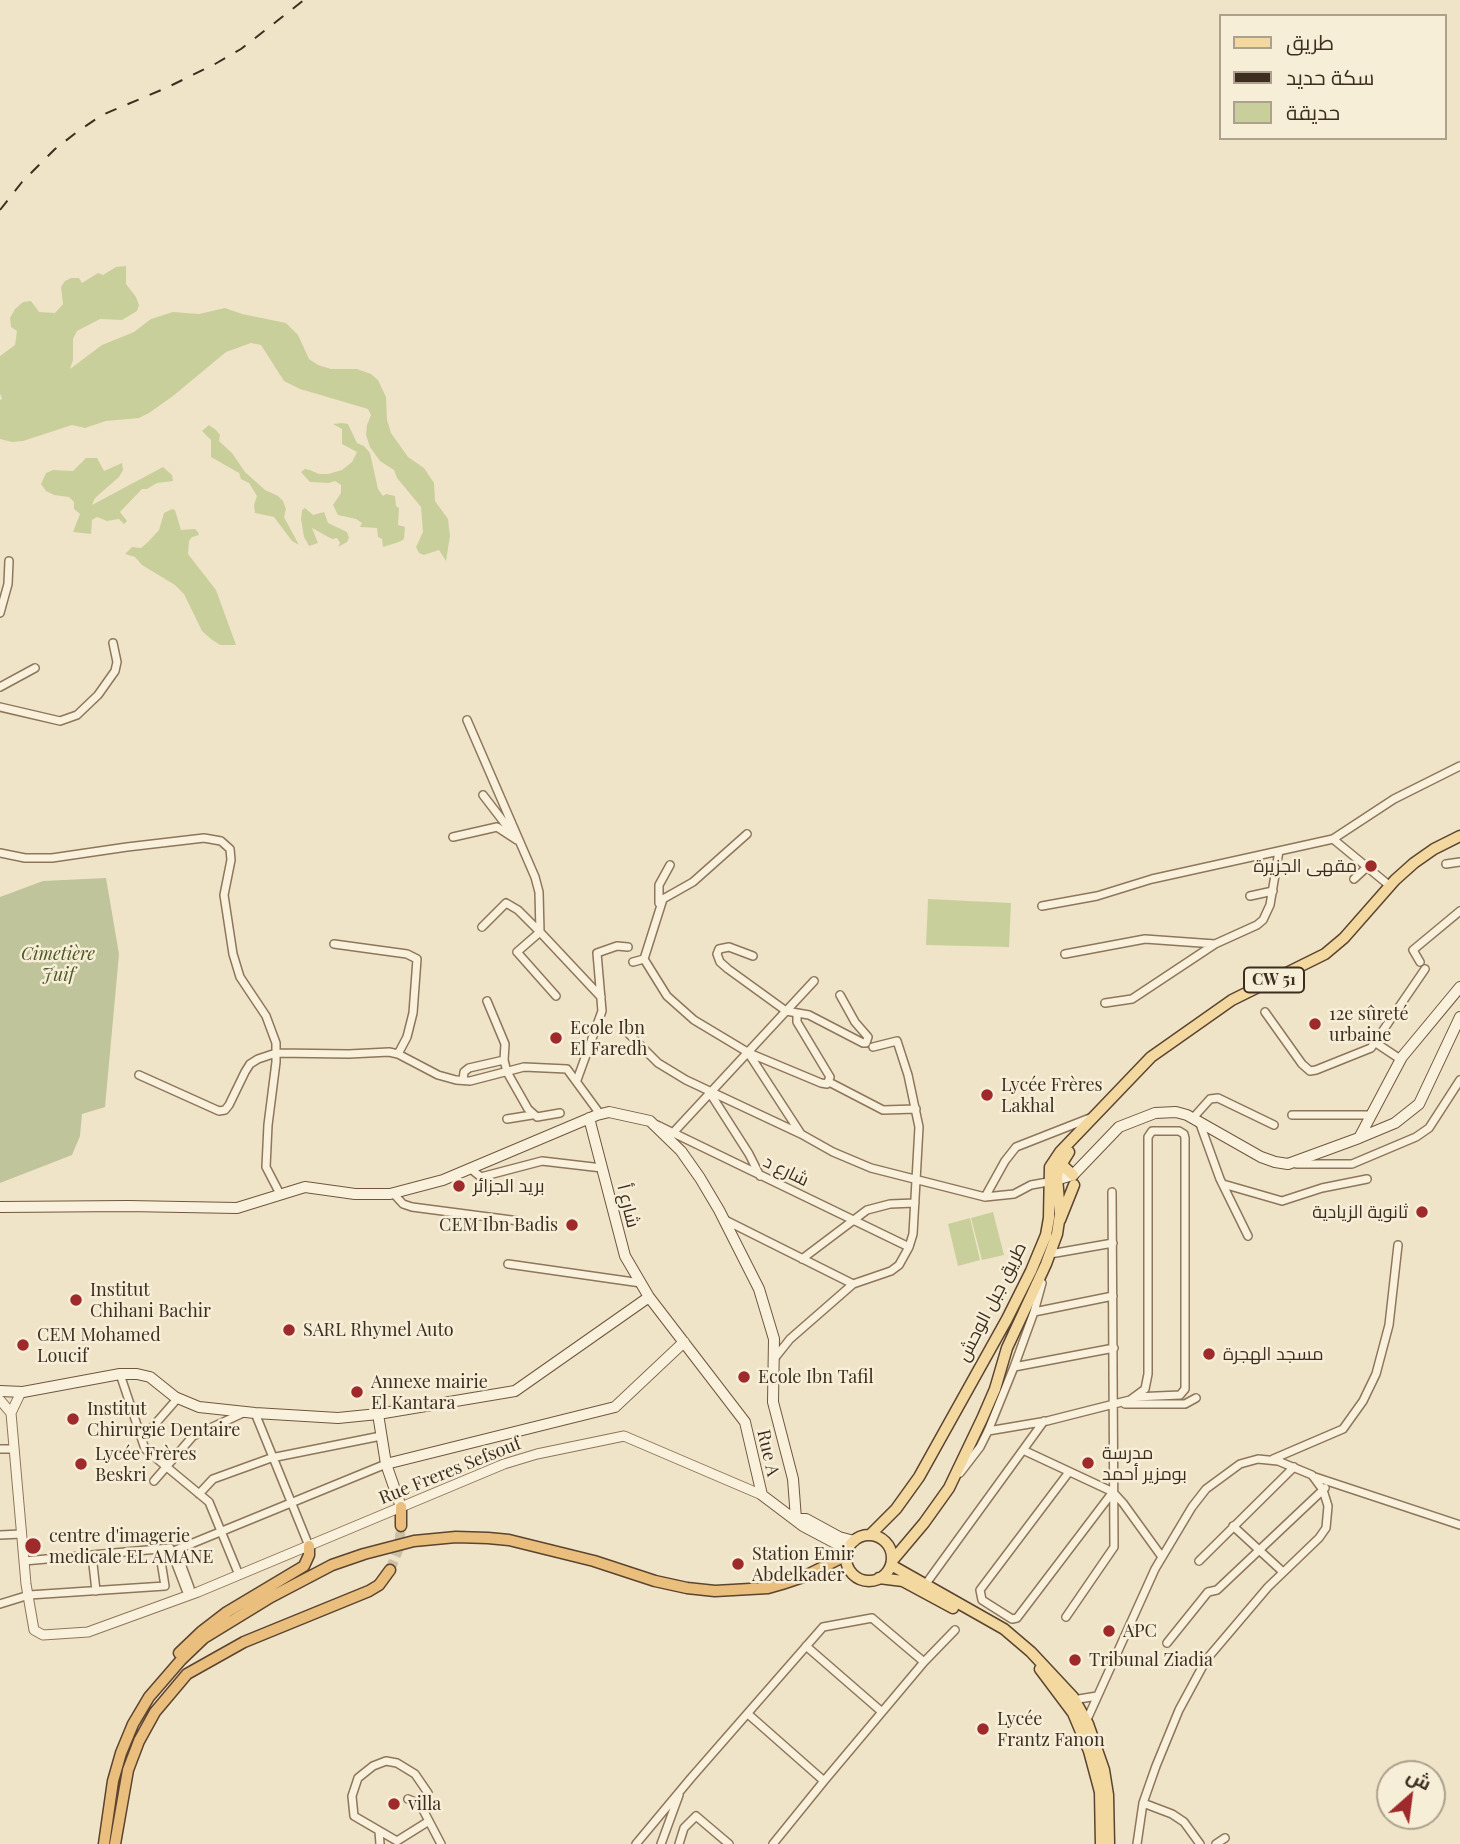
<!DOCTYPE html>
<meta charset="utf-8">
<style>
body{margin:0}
#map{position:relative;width:1460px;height:1844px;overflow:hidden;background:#f0e4c8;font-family:"Playfair Display",Cairo,serif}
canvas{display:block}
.legend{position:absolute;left:1219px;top:14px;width:228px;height:126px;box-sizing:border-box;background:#f7eed8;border:2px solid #ada18e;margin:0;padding:9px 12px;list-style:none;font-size:21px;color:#3d2e20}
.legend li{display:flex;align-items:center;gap:14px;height:35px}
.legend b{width:35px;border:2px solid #ada18e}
.north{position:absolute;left:1376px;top:1760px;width:70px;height:70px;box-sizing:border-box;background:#f7eed8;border:2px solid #ada18e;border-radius:50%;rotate:28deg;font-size:19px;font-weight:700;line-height:28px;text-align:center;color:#3d2e20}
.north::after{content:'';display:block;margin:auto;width:24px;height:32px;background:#9e2a2b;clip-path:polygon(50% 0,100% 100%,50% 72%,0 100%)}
</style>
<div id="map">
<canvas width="1460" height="1844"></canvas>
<ul class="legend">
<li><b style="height:9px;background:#f3d9a0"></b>طريق</li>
<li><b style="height:9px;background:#3d2e20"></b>سكة حديد</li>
<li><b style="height:19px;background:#c9cf9b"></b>حديقة</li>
</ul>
<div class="north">ش</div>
</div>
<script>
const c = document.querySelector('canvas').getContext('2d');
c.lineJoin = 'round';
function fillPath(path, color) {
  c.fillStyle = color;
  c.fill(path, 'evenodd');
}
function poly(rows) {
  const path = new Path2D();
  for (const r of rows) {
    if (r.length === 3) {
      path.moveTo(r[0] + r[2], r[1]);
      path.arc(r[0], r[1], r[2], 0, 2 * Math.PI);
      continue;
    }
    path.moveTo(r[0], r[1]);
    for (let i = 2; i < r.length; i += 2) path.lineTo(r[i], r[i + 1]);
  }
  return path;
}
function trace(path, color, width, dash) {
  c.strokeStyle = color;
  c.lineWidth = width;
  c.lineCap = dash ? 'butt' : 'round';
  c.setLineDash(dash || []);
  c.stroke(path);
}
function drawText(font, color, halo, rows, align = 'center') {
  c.font = font + ' "Playfair Display",Cairo,serif';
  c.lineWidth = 5;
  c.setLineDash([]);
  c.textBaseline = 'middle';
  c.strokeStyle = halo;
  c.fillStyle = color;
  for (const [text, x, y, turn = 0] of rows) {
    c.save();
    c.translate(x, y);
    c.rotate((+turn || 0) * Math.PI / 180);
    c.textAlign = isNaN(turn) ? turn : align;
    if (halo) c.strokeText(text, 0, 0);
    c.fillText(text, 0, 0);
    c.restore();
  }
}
fillPath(poly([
 [126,266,126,284,136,297,139,305,137,311,122,320,100,319,77,331,73,339,73,360,70,369,102,345,134,332,151,319,173,312,199,314,225,308,242,314,286,323,298,335,309,359,318,365,331,369,357,369,371,374,378,380,386,397,387,420,391,433,408,457,424,468,434,483,435,501,448,519,450,536,446,561,439,550,424,555,419,553,416,547,423,532,421,507,397,478,394,470,380,461,370,447,366,435,367,425,371,415,368,409,300,389,284,381,261,345,251,343,226,352,173,396,149,413,139,418,106,421,85,428,72,425,23,441,12,442,0,439,0,400,2,399,0,393,0,356,15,345,17,331,11,327,10,318,15,309,23,302,31,301,39,312,55,313,63,304,61,287,65,281,71,278,79,278,82,283,98,273,103,275,116,267],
 [342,423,348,424,357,443,364,446,370,453,378,489,383,496,386,494,395,496,396,506,399,508,398,525,405,527,404,539,399,542,383,547,382,539,378,537,377,528,360,527,362,523,356,519,338,515,333,505,341,493,341,485,335,481,329,483,310,482,301,472,305,469,310,470,319,474,328,474,342,470,352,462,357,452,342,444,342,429,333,424],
 [209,425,216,430,220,435,219,441,232,453,245,472,265,490,278,496,283,501,286,509,284,517,299,545,292,541,274,517,255,513,254,505,257,496,249,483,241,479,239,473,211,457,211,440,202,431],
 [86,458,97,458,104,471,122,463,123,470,119,477,95,498,92,505,163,467,172,475,173,481,157,483,147,489,142,489,120,512,127,521,124,524,119,519,107,521,97,517,92,520,91,534,73,532,80,514,74,509,74,502,69,497,54,495,46,491,41,484,46,473,53,470,73,471],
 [305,508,313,515,324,512,328,523,347,532,349,538,347,542,338,547,340,543,337,538,332,539,312,528,318,543,309,546,304,537,301,519,302,510],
 [172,509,175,510,181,530,195,529,198,532,199,535,192,537,189,541,188,554,216,590,236,645,220,645,211,639,202,631,184,594,175,585,142,565,135,557,125,554,132,547,141,548,148,542,159,530,164,513],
 [928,899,1011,903,1009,947,926,945],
 [993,1212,1004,1255,982,1260,971,1218],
 [970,1218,980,1260,958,1266,948,1224]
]), '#c9cf9b');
fillPath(poly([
 [106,878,119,954,105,1107,82,1114,80,1136,72,1155,0,1183,0,897,43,881]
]), '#bfc49a');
trace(poly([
 [390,1570,399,1548,401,1526]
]), '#ccc0a6', 10, [10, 5]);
const minor = poly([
 [0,613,8,584,9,561],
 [0,687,35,668],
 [0,707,60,721,77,715,98,695,115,671,117,662,113,643],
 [467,720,535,877,539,892,540,932,517,952,556,996],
 [483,795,513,834],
 [747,834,693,882,663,899,644,959,667,996,694,1020,749,1053,821,1083,827,1084,830,1077,797,1022,797,1013],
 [453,837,497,827,517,840],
 [1333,839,1390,886],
 [0,853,25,858,52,858,127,847,204,838,221,841,230,849,231,860,224,895,233,954,240,977,266,1016,276,1043,276,1062,268,1125,266,1167,280,1194],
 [1446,864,1460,862],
 [1354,879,1367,867],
 [1250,896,1273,891],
 [659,903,659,885,670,865],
 [1042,906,1097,896,1152,879,1333,839,1394,799,1460,766],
 [482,927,506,903,518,910,540,932,601,997],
 [334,944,407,954,417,959,413,1013,407,1037,398,1054],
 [1065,954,1145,939,1215,944],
 [753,956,729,947,719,949,717,954,720,962,728,969,786,1011,809,1015,863,1043,866,1043,868,1037,855,1022,840,995],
 [633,962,644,959],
 [1420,962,1413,950,1460,911],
 [487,1001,505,1044,504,1060,507,1072,528,1109,537,1117,560,1113],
 [1105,1003,1132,999,1215,944,1257,925,1263,920,1270,905,1279,851],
 [1265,1012,1302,1064,1310,1071,1316,1070,1371,1048,1425,969],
 [629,1034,658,1063,686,1080,801,1134],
 [1376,1043,1400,1059],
 [749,1054,801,1134,833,1152,871,1168,985,1197,1014,1194,1031,1185,1048,1182],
 [139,1075,219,1111,225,1110,229,1105,245,1072,250,1064,258,1059,276,1053,349,1054,389,1052,398,1054,438,1075,456,1080,470,1081,524,1067,567,1069,600,1114],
 [463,1080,464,1072,469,1068,504,1060],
 [577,1080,602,1011,597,953,617,946,628,947],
 [829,1082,883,1110,916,1109],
 [710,1093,749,1154,760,1176],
 [1292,1115,1370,1115],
 [1193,1118,1210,1099,1218,1098,1274,1125],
 [507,1119,532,1115],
 [1199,1121,1220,1179,1248,1236],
 [657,1125,909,1247],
 [671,1135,814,981],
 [1296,1164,1352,1164,1416,1137,1429,1128,1460,1080],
 [471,1169,481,1177,542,1161,602,1168],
 [1223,1184,1282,1201,1322,1188,1367,1179],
 [393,1193,403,1204,412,1207,519,1221],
 [985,1197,1005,1161,1016,1147,1090,1118],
 [725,1220,853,1284],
 [1050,1254,1113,1243],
 [802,1259,867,1210,890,1204,915,1203],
 [508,1264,641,1283],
 [1034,1312,1113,1296],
 [774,1359,790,1339,853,1284,891,1271,899,1265,909,1247,913,1234,919,1127,908,1075,897,1041,873,1047],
 [1014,1367,1114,1348],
 [120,1374,145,1449,209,1502,239,1575],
 [1125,1404,1185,1404,1196,1398],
 [255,1413,309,1546],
 [988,1431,1047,1421,1114,1404,1130,1400,1145,1389,1148,1374,1148,1137,1152,1131,1179,1131,1184,1134,1185,1138,1185,1389,1180,1395,1135,1397],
 [142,1439,177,1399],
 [0,1449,14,1449],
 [1023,1450,1113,1492,1123,1503,1162,1557],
 [1273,1459,1343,1429,1363,1401,1376,1374,1389,1325,1398,1245],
 [1069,1472,980,1590,982,1600,1012,1619,1017,1618,1112,1493],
 [960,1473,980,1447,988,1431,1014,1367,1034,1312,1042,1283],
 [1315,1477,1460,1525],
 [154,1481,193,1436,243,1413],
 [199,1494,213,1479,271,1458,381,1436],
 [1233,1526,1283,1572],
 [0,1535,21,1534],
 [92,1555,96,1591],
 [24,1561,170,1548,186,1590,190,1588,176,1550,386,1464],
 [1199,1561,1294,1467],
 [925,1585,1044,1421],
 [0,1604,29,1595,165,1586,159,1549],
 [1066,1617,1114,1547,1112,1192],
 [1167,1643,1208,1592,1217,1590,1325,1488],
 [806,1646,882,1712,924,1662],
 [1073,1700,1097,1696],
 [748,1714,824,1781,882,1712],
 [1085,1724,1155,1569,1192,1507,1206,1489,1240,1464,1258,1459,1278,1461,1312,1475,1323,1490,1328,1506,1326,1528,1319,1538,1268,1587,1206,1660,1179,1710,1156,1766,1143,1803,1137,1844],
 [408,1799,420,1804,441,1844],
 [1143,1803,1172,1814,1184,1822,1200,1844],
 [423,1810,428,1793,415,1774,397,1763,386,1761,373,1766,358,1778,352,1796,354,1816,397,1841,429,1821],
 [379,1831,380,1844],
 [636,1844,691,1778,823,1627,872,1618,924,1662,955,1630],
 [661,1844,679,1795],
 [679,1844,684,1828,696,1816,729,1844],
 [773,1844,824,1781],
 [1216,1844,1225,1838]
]);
const tertiary = poly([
 [21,1392,11,1413,26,1584,34,1630,43,1635,88,1632,198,1592,504,1464,537,1454,624,1436,762,1495],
 [0,1400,11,1413]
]);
const secondary = poly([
 [589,1118,625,1256,649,1297,745,1422,762,1495,803,1526,837,1544,847,1553],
 [1359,1138,1402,1057,1460,987],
 [1052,1181,1073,1175,1119,1127,1155,1113,1176,1112,1187,1115,1261,1157,1275,1162,1288,1164,1359,1138,1395,1123,1419,1104,1460,1017],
 [0,1207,128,1206,237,1208,305,1187,355,1194,390,1194,443,1180,597,1115,609,1112,650,1121,681,1151,700,1178,719,1210,759,1289,774,1339,773,1402,793,1479,796,1519],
 [0,1391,23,1392,120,1374,137,1374,150,1377,175,1397,199,1407,255,1413,338,1418,378,1414,515,1391,649,1297],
 [378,1414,386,1464,401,1507],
 [386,1464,615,1407,684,1342],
 [797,1519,806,1519,839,1537,854,1541]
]);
const primary = poly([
 [1061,1164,1073,1175],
 [1060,1220,1074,1185],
 [870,1535,896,1509,919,1477,1007,1319,1031,1271,1046,1235,1049,1218,1050,1167,1060,1152,1151,1057,1232,1000,1325,954,1344,938,1395,880,1414,863,1434,849,1460,836],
 [869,1558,23],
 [892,1561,924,1523,949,1488,982,1419,995,1389,1007,1348,1046,1264,1057,1234,1060,1214,1057,1177,1059,1168,1069,1152],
 [891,1565,1004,1629,1031,1652,1073,1697,1088,1724,1104,1770,1108,1795,1109,1844],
 [879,1578,903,1581,953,1608],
 [1040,1669,1073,1713,1089,1751,1100,1792,1101,1844]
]);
const trunk = poly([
 [401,1526,401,1507],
 [179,1653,201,1632,227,1612,304,1566,309,1555,309,1546],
 [104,1844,113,1781,121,1753,133,1724,149,1697,181,1660,204,1638,271,1597,332,1565,364,1554,414,1541,456,1537,488,1538,509,1540,594,1561,655,1581,687,1588,715,1591,768,1588,782,1584,803,1577,847,1555],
 [115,1844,128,1770,139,1741,155,1712,187,1674,244,1642,369,1591,379,1585,390,1570]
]);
trace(minor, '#8d765c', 10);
trace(tertiary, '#8d765c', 11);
trace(secondary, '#6f573f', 12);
trace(primary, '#5b4430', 13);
trace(trunk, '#5b4430', 13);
trace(minor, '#faf1dc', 7);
trace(tertiary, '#faf1dc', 9);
trace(secondary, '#faf1dc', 10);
trace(primary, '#f3d9a0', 10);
trace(trunk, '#eabe7c', 10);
trace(poly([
 [0,210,22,182,55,149,77,132,102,115,166,88,215,64,241,49,304,0]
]), '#3d2e20', 2, [12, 12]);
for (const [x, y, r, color] of [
 [1371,866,7,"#9e2a2b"],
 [1315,1024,7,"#9e2a2b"],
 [556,1038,7,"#9e2a2b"],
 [987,1095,7,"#9e2a2b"],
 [459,1186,7,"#9e2a2b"],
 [1422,1212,7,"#9e2a2b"],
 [572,1225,7,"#9e2a2b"],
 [76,1300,7,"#9e2a2b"],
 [289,1330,7,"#9e2a2b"],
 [23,1345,7,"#9e2a2b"],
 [1209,1354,7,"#9e2a2b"],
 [744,1377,7,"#9e2a2b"],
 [357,1392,7,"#9e2a2b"],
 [73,1419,7,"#9e2a2b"],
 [1088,1463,7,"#9e2a2b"],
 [81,1464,7,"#9e2a2b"],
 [33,1546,9,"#9e2a2b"],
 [738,1564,7,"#9e2a2b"],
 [1109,1631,7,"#9e2a2b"],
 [1075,1660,7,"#9e2a2b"],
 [983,1729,7,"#9e2a2b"],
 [394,1804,7,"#9e2a2b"]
]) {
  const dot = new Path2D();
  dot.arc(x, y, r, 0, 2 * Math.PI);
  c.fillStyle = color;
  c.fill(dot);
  trace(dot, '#f7eed8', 2.5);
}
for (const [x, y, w] of [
 [1274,980,60]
]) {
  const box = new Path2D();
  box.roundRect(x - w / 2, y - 12.5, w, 25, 5);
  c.fillStyle = '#f7eed8';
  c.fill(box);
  trace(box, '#3d2e20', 2);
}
drawText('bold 16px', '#3d2e20', null, [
 ["CW 51",1274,980]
]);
drawText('18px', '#3d2e20', '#f7eed8', [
 ["مقهى الجزيرة",1357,866,"right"],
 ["12e sûreté",1329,1014],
 ["urbaine",1329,1035],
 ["Ecole Ibn",570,1028],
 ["El Faredh",570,1049],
 ["Lycée Frères",1001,1085],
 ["Lakhal",1001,1106],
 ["بريد الجزائر",473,1186],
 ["ثانوية الزيادية",1408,1212,"right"],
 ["CEM Ibn Badis",558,1225,"right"],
 ["Institut",90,1290],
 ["Chihani Bachir",90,1311],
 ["SARL Rhymel Auto",303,1330],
 ["CEM Mohamed",37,1335],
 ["Loucif",37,1356],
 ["مسجد الهجرة",1223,1354],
 ["Ecole Ibn Tafil",758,1377],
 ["Annexe mairie",371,1382],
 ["El Kantara",371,1403],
 ["Institut",87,1409],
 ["Chirurgie Dentaire",87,1430],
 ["مدرسة",1102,1453],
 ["بومزير أحمد",1102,1474],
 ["Lycée Frères",95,1454],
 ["Beskri",95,1475],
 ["centre d'imagerie",49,1536],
 ["medicale EL AMANE",49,1557],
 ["Station Emir",752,1554],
 ["Abdelkader",752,1575],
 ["APC",1123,1631],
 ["Tribunal Ziadia",1089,1660],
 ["Lycée",997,1719],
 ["Frantz Fanon",997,1740],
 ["villa",408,1804]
], 'left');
drawText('italic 18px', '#4d5a26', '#f7eed8', [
 ["Cimetière",58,954],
 ["Juif",58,975]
]);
drawText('18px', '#3d2e20', '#f7eed8', [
 ["شارع د",786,1171,26],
 ["شارع أ",628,1206,76],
 ["طريق جبل الوحش",992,1302,-63],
 ["Rue A",768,1453,77],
 ["Rue Freres Sefsouf",450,1471,-22]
]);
</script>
